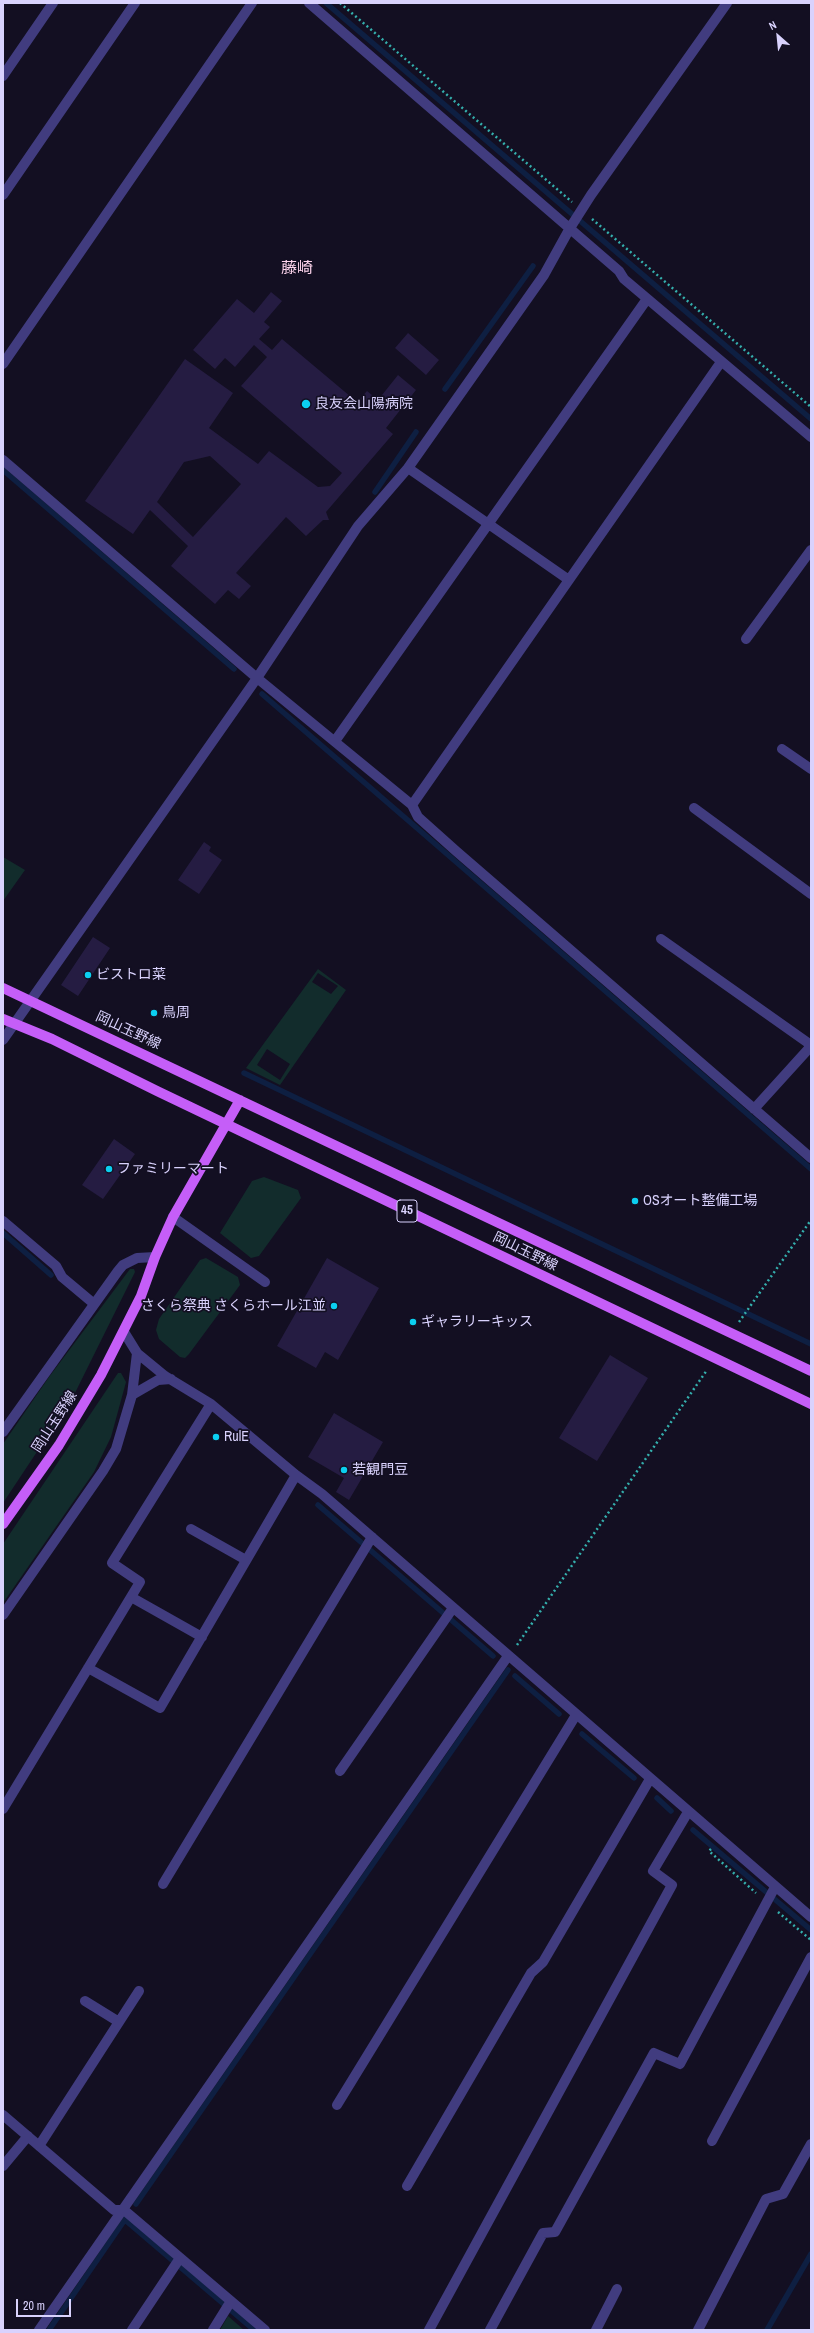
<!DOCTYPE html>
<meta charset="utf-8">
<style>
body{margin:0}
#map{position:relative;width:814px;height:2333px;overflow:hidden;background:#130f22;font-family:"Archivo Narrow",sans-serif}
canvas{display:block}
.frame{position:absolute;inset:0;border:4px solid #d9d2fd;pointer-events:none}
.north{position:absolute;left:758px;top:16px;width:40px;height:40px;-webkit-text-stroke:3px #130f22;paint-order:stroke;rotate:333deg;font-size:11px;font-weight:700;line-height:16px;text-align:center;color:#d9d2fd}
.north::after{content:'';display:block;margin:auto;width:14px;height:18px;background:#d9d2fd;clip-path:polygon(50% 0,100% 100%,50% 72%,0 100%)}
.scale{position:absolute;left:16px;top:2299px;width:55px;height:18px;box-sizing:border-box;border:2px solid #d9d2fd;border-top:0;padding-left:5px;font-size:12px;line-height:14px;white-space:nowrap;color:#d9d2fd;-webkit-text-stroke:3px #130f22;paint-order:stroke}
</style>
<div id="map">
<canvas width="814" height="2333"></canvas>
<div class="frame"></div>
<div class="north">N</div>
<div class="scale">20 m</div>
</div>
<script>
const c = document.querySelector('canvas').getContext('2d');
c.lineJoin = 'round';
function fillPath(path, color) {
  c.fillStyle = color;
  c.fill(path, 'evenodd');
}
function poly(rows) {
  const path = new Path2D();
  for (const r of rows) {
    path.moveTo(r[0], r[1]);
    for (let i = 2; i < r.length; i += 2) path.lineTo(r[i], r[i + 1]);
  }
  return path;
}
function trace(path, color, width, dash) {
  c.strokeStyle = color;
  c.lineWidth = width;
  c.lineCap = dash ? 'butt' : 'round';
  c.setLineDash(dash || []);
  c.stroke(path);
}
function drawText(font, color, halo, rows, align = 'center') {
  c.font = font + ' "Archivo Narrow","Noto Sans JP",sans-serif';
  c.lineWidth = 3.5;
  c.setLineDash([]);
  c.textBaseline = 'middle';
  c.strokeStyle = halo;
  c.fillStyle = color;
  for (const [text, x, y, turn = 0] of rows) {
    c.save();
    c.translate(x, y);
    c.rotate((+turn || 0) * Math.PI / 180);
    c.textAlign = isNaN(turn) ? turn : align;
    if (halo) c.strokeText(text, 0, 0);
    c.fillText(text, 0, 0);
    c.restore();
  }
}
fillPath(poly([
 [3,857,25,870,3,901],
 [318,969,346,990,280,1085,246,1068],
 [318,973,338,986,331,994,312,982],
 [267,1049,290,1064,280,1080,257,1065],
 [264,1177,298,1190,301,1198,259,1256,251,1258,220,1233,252,1181],
 [206,1258,238,1277,240,1285,189,1354,185,1358,180,1357,159,1339,156,1330,159,1319,200,1260],
 [130,1269,134,1269,135,1272,72,1399,3,1503,3,1444,49,1377],
 [118,1373,121,1373,126,1382,111,1437,94,1472,3,1603,3,1544],
 [228,2316,244,2330,220,2330]
]), '#122c2c');
trace(poly([
 [326,3,811,419],
 [445,389,533,266],
 [3,470,234,669],
 [375,492,416,432],
 [262,694,811,1169],
 [244,1073,811,1344],
 [3,1233,51,1275],
 [318,1505,493,1656],
 [515,1676,559,1714],
 [582,1734,634,1778],
 [657,1798,671,1811],
 [693,1830,811,1930],
 [136,2204,508,1670],
 [125,2220,254,2330],
 [49,2330,126,2218],
 [767,2330,811,2254]
]), '#0e1f42', 5.5);
fillPath(poly([
 [271,292,282,301,264,322,270,327,259,339,272,350,282,339,357,402,367,391,378,400,398,375,416,390,386,428,393,434,326,512,329,520,323,520,306,536,286,517,236,573,251,586,239,599,228,590,215,604,171,566,188,546,150,510,133,534,85,501,185,359,233,393,209,428,258,464,269,451,318,487,330,486,342,473,241,386,267,357,254,345,235,367,225,358,215,369,193,350,237,299,254,313],
 [210,456,241,484,193,537,157,502,184,462],
 [408,333,439,360,426,375,395,348],
 [204,842,211,847,209,851,222,860,199,894,178,880],
 [93,937,110,948,78,996,61,985],
 [114,1139,135,1154,103,1199,82,1185],
 [327,1258,379,1288,338,1360,325,1352,316,1368,277,1346],
 [610,1355,648,1378,597,1461,559,1438],
 [334,1413,383,1442,349,1500,336,1492,344,1478,308,1457]
]), '#251c42');
trace(poly([
 [340,3,572,202],
 [592,219,811,407],
 [739,1322,811,1220],
 [517,1645,707,1370],
 [711,1849,709,1851,756,1893],
 [778,1912,811,1940]
]), '#34afad', 2.5, [2, 3]);
trace(poly([
 [309,3,619,271,624,279,811,437],
 [3,76,53,3],
 [3,195,135,3],
 [3,364,252,3],
 [3,460,257,678,412,805,418,817,456,851,811,1158],
 [408,468,569,580],
 [746,639,811,550],
 [335,741,647,299],
 [782,749,811,769],
 [412,805,721,362],
 [694,808,811,894],
 [661,939,811,1045],
 [3,1040,257,678,358,526,408,468,544,275,570,228,591,195,727,3],
 [754,1109,811,1046],
 [173,1217,265,1282],
 [3,1221,56,1266,62,1277,93,1303],
 [124,1332,137,1353,165,1376,211,1404,296,1475,322,1494,811,1917],
 [132,1395,158,1380,171,1379],
 [3,1432,118,1271,123,1265,137,1258,155,1257],
 [191,1529,246,1560],
 [131,1597,202,1637],
 [3,1615,103,1471,116,1449,132,1395,137,1353],
 [88,1668,160,1708,296,1475],
 [340,1771,453,1608],
 [3,1809,140,1582,112,1563,211,1404],
 [163,1884,372,1537],
 [85,2001,119,2022],
 [337,2105,576,1715],
 [3,2115,114,2210,124,2210,265,2330],
 [712,2141,811,1957],
 [39,2146,139,1991],
 [3,2166,28,2136],
 [407,2186,531,1973,543,1962,650,1779],
 [39,2330,508,1656],
 [132,2330,180,2258],
 [213,2330,231,2301],
 [429,2330,672,1885,653,1871,688,1812],
 [490,2330,543,2233,555,2232,654,2053,680,2064,775,1887],
 [596,2330,617,2289],
 [698,2330,766,2199,783,2194,811,2144]
]), '#413c7f', 10);
trace(poly([
 [3,988,811,1371],
 [3,1019,52,1039,157,1091,811,1404],
 [3,1524,59,1445,101,1375,141,1296,155,1257,173,1217,240,1100]
]), '#c55ef8', 10);
for (const [x, y, r, color] of [
 [306,404,5,"#0bcff0"],
 [88,975,4,"#0bcff0"],
 [154,1013,4,"#0bcff0"],
 [109,1169,4,"#0bcff0"],
 [635,1201,4,"#0bcff0"],
 [334,1306,4,"#0bcff0"],
 [413,1322,4,"#0bcff0"],
 [216,1437,4,"#0bcff0"],
 [344,1470,4,"#0bcff0"]
]) {
  const dot = new Path2D();
  dot.arc(x, y, r, 0, 2 * Math.PI);
  c.fillStyle = color;
  c.fill(dot);
  trace(dot, '#130f22', 1.5);
}
for (const [x, y, w] of [
 [407,1211,20]
]) {
  const box = new Path2D();
  box.roundRect(x - w / 2, y - 11, w, 22, 3);
  c.fillStyle = '#130f22';
  c.fill(box);
  trace(box, '#d9d2fd', 1);
}
drawText('bold 13px', '#d9d2fd', null, [
 ["45",407,1211]
]);
drawText('14px', '#d9d2fd', '#130f22', [
 ["良友会山陽病院",315,404],
 ["ビストロ菜",96,975],
 ["鳥周",162,1013],
 ["ファミリーマート",117,1169],
 ["OSオート整備工場",643,1201],
 ["さくら祭典 さくらホール江並",326,1306,"right"],
 ["ギャラリーキッス",421,1322],
 ["RulE",224,1437],
 ["若観門豆",352,1470]
], 'left');
drawText('14px', '#d9d2fd', '#130f22', [
 ["岡山玉野線",128,1031,25],
 ["岡山玉野線",525,1252,26],
 ["岡山玉野線",55,1422,-57]
]);
drawText('16px', '#fdd4ec', '#130f22', [
 ["藤崎",297,269]
]);
</script>
